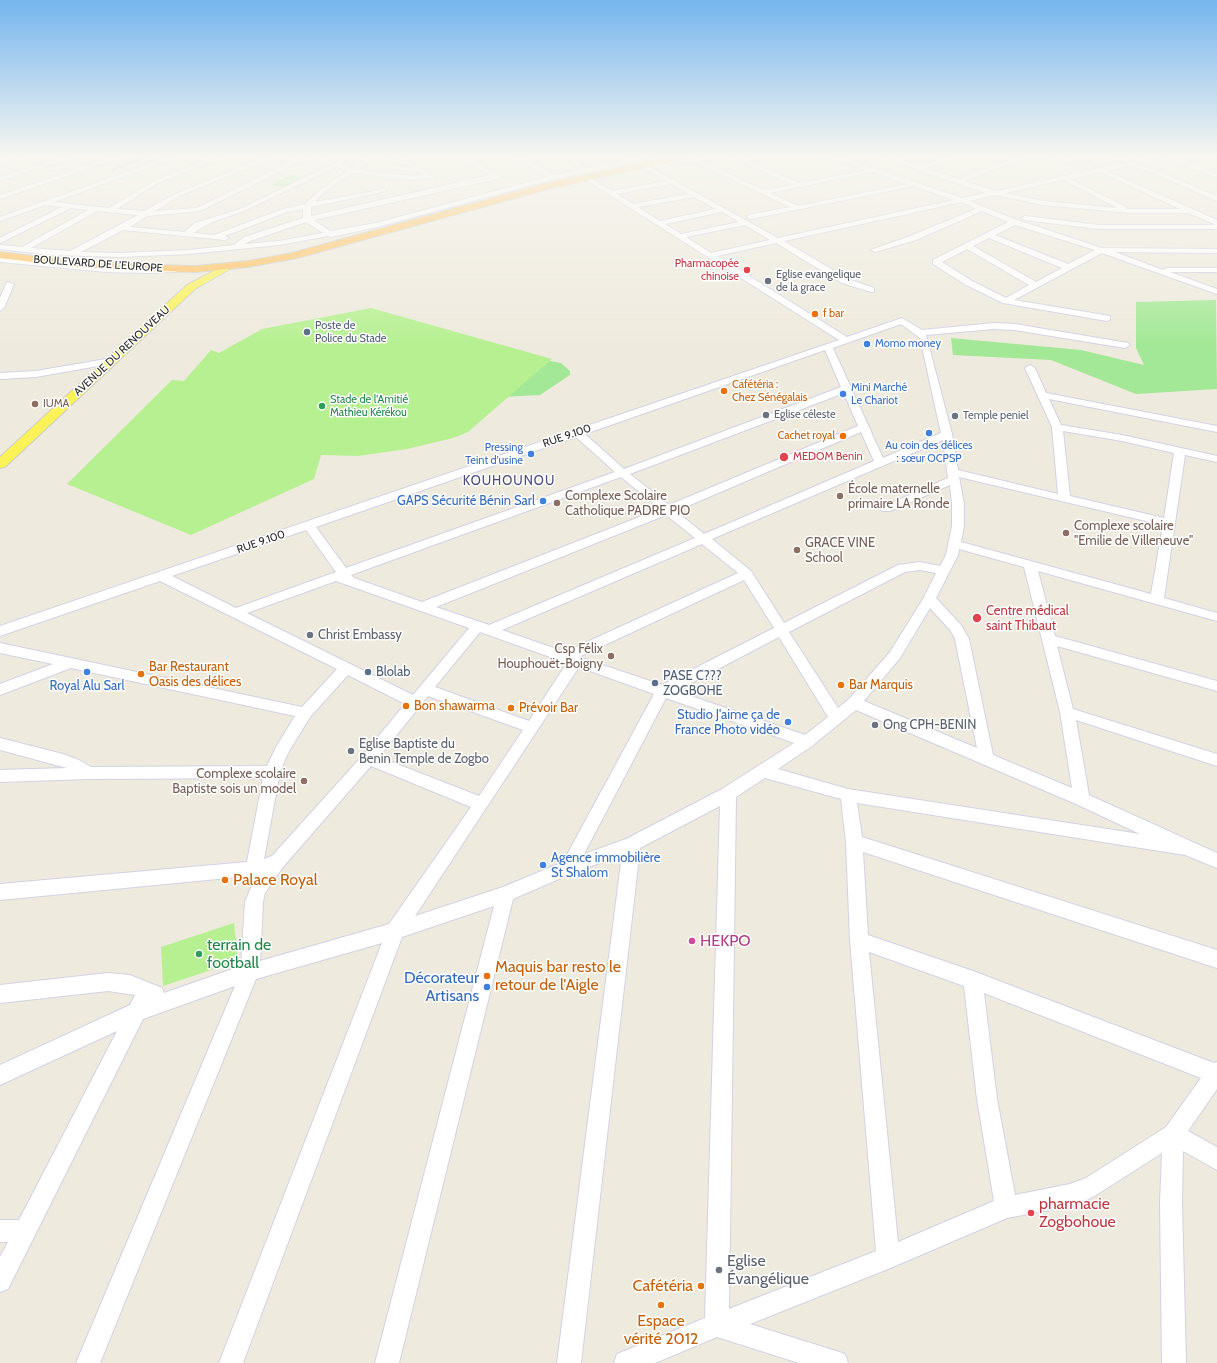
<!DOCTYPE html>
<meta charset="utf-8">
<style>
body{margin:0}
canvas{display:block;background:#eeeadd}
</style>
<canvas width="1217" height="1363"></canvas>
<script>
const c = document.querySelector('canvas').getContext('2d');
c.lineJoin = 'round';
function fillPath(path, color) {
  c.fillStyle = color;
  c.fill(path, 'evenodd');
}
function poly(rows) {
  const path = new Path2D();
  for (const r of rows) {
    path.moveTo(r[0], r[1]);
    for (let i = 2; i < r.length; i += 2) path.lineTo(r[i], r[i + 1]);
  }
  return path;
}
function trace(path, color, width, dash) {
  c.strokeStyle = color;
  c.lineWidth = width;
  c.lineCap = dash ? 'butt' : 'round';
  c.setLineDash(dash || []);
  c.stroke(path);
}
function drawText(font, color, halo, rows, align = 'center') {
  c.font = font + ' Cabin,sans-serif';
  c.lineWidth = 3;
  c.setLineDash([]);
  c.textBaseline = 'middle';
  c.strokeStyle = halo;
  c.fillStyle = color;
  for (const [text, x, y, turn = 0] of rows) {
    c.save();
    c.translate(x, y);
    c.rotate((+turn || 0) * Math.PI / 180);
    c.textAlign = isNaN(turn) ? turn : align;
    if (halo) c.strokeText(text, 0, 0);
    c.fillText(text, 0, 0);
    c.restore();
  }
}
fillPath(poly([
 [291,175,305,178,295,183,289,179,279,183,287,181,294,183,279,193,274,192,283,187,270,185],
 [1216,300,1217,389,1136,394,1051,360,953,355,951,338,1081,350,1144,365,1136,348,1136,302],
 [539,359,561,363,570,371,570,375,540,395,500,397]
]), '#a3e896');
fillPath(poly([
 [371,308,552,359,468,432,453,438,407,449,358,456,321,455,314,479,191,535,67,484,172,380,184,381,211,350,219,353,262,329],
 [234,923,238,961,163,986,161,947]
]), '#b6f091');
trace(poly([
 [113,169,153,155]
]), '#6ab7f6', 2);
const minor = poly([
 [20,155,32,155,0,164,0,160,20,155],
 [71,155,82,155,0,181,0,177,71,155],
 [118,155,128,155,0,199,0,195,118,155],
 [174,155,184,155,54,202,109,208,152,182,218,155,228,155,156,184,117,209,144,211,175,194,271,155,280,155,179,196,155,211,197,208,302,155,313,155,335,163,343,155,350,155,340,164,352,168,370,155,378,155,358,170,413,176,423,175,411,167,383,155,392,155,415,165,435,178,432,180,428,178,413,180,353,173,324,192,315,202,384,189,387,191,311,207,311,216,490,175,454,155,463,155,471,159,502,178,314,220,330,231,376,223,547,177,511,155,519,155,554,175,579,170,566,155,573,155,585,169,656,155,671,155,554,179,377,227,331,237,328,236,279,245,189,254,119,257,52,255,0,249,0,245,22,247,88,210,71,208,0,243,0,238,62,207,45,205,0,221,0,217,174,155],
 [308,158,330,165,240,209,195,223,184,232,130,227,147,216,200,211,308,158],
 [336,167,347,171,320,190,305,204,283,209,214,235,193,233,212,222,244,211,336,167],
 [303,209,303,218,244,237,234,245,189,250,119,253,81,252,123,230,225,240,229,238,225,236,287,212,303,209],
 [97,211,138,215,70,251,31,248,97,211],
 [306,222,323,233,279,241,244,244,250,241,306,222],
 [701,155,716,155,699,160,764,190,792,185,727,155,736,155,799,183,866,170,825,155,835,155,962,198,986,193,917,170,878,155,888,155,920,166,950,155,960,155,926,168,958,179,1023,155,1033,155,964,181,996,191,1160,155,1173,155,1217,174,1217,178,1166,158,1137,164,1157,171,1217,196,1217,201,1153,173,1129,166,1107,171,1217,220,1217,229,1099,229,1025,220,1021,218,1025,216,1099,225,1216,225,1189,213,1131,213,1043,205,996,195,969,201,1017,220,1102,248,1217,249,1217,253,1115,252,1163,270,1167,268,1217,268,1217,272,1170,272,1217,289,1217,294,1102,253,1014,300,1110,316,1110,320,1107,321,1003,303,966,285,933,264,933,260,1008,222,982,211,916,240,875,252,871,250,910,236,976,209,962,202,784,241,848,279,874,288,874,292,871,292,842,283,776,243,717,256,847,337,902,318,922,330,994,323,1015,324,1128,343,1130,345,1125,348,1015,330,994,329,926,335,952,434,958,470,1058,494,1052,427,1025,368,1030,365,1035,368,1046,393,1217,426,1217,432,1049,399,1061,425,1122,435,1217,456,1217,462,1185,455,1164,598,1217,613,1217,621,1038,571,1055,636,1217,681,1217,691,1057,646,1073,709,1217,754,1217,766,1076,720,1089,795,1217,853,1217,868,1185,855,857,803,862,837,1217,950,1217,968,863,852,868,935,973,971,1214,1063,1217,1062,1217,1089,1188,1131,1217,1147,1217,1170,1183,1151,1182,1203,1186,1363,1162,1363,1160,1203,1162,1153,1093,1197,1070,1206,1007,1218,888,1269,750,1324,836,1351,845,1354,848,1363,799,1363,717,1337,655,1363,614,1363,617,1354,705,1318,720,806,640,848,581,1363,557,1363,622,855,575,872,513,899,399,1363,375,1363,494,906,402,937,243,1363,219,1363,382,943,256,979,100,1363,76,1363,235,986,143,1019,8,1289,0,1292,0,1257,8,1242,0,1242,0,1220,19,1220,117,1031,0,1085,0,1065,130,1005,135,995,108,991,0,1003,0,985,108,973,130,975,162,988,164,993,241,966,245,902,252,885,259,875,0,900,0,884,247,862,263,778,88,779,0,782,0,770,67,768,0,750,0,738,63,754,79,760,91,767,267,766,276,747,295,716,71,668,0,695,0,684,53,664,0,653,0,643,302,707,337,669,160,581,0,636,0,626,839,340,586,180,586,178,590,178,612,191,666,181,641,166,646,165,778,238,954,200,914,186,751,219,747,217,748,215,790,207,692,161,656,168,653,166,701,155],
 [872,172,907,184,798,206,770,193,872,172],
 [1100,172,1180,209,1127,209,1126,207,1070,179,1100,172],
 [1063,180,1118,208,1043,201,1005,193,1063,180],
 [671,184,689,194,633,204,617,194,671,184],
 [694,197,716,209,660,221,638,207,694,197],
 [722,212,739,222,681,234,665,224,722,212],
 [745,225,770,240,711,253,686,237,745,225],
 [1015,225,1095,250,1068,264,995,235,1015,225],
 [989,238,1062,268,1036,282,973,246,989,238],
 [967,249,1029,285,1006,298,972,281,942,262,967,249],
 [901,324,920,338,941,433,883,458,833,348,901,324],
 [825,350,841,387,624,469,585,434,825,350],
 [844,393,858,426,669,505,630,474,844,393],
 [1063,431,1122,441,1174,453,1164,518,1070,496,1063,431],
 [861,432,874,461,704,534,676,511,861,432],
 [576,437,615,472,346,568,316,527,576,437],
 [943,440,948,478,882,507,880,509,882,511,890,511,950,485,952,504,952,526,946,555,940,566,920,562,898,565,784,623,751,571,712,539,943,440],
 [621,477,660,509,422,602,354,578,351,575,621,477],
 [959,477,1163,525,1151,594,961,542,964,526,964,504,959,477],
 [666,515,695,538,489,625,436,607,666,515],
 [306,530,336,572,236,608,172,576,306,530],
 [702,544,738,573,565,652,502,630,702,544],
 [959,549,1024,567,1060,712,1072,788,993,755,969,639,961,625,936,598,958,555,959,549],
 [920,570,936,573,923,599,890,652,849,699,838,708,789,632,905,572,920,570],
 [744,580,774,628,662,685,579,657,744,580],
 [336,581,469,628,413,695,247,613,336,581],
 [930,608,951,631,955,639,977,748,864,701,900,658,930,608],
 [480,632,567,663,529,721,435,687,480,632],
 [779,637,828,717,805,735,676,691,779,637],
 [579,667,654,694,563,862,503,887,415,916,579,667],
 [348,675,405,704,363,755,272,856,264,859,280,772,288,753,310,717,348,675],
 [428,696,523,730,479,796,379,757,428,696],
 [666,698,794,743,722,789,626,839,584,854,666,698],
 [856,710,1076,804,1140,834,848,789,778,769,812,746,856,710],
 [371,766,471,807,389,924,260,961,263,902,265,893,283,867,371,766],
 [765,778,841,799,846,842,850,940,876,1251,729,1309,736,797,765,778],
 [869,952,964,986,977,1099,994,1201,898,1242,869,952],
 [984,993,1201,1078,1166,1127,1086,1178,1070,1184,1015,1195,997,1099,984,993],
 [1043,155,1055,155,1095,167,1092,169,1043,155],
 [1105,155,1116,155,1129,160,1126,162,1105,155],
 [1213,155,1217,155,1217,158,1215,157,1213,155],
 [0,258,106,268,175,268,179,270,175,272,147,273,106,272,0,262,0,258],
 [7,282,14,284,4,308,0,311,0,298,7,282],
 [112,358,115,359,115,363,36,377,0,379,0,373,36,371,112,358]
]);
const major = poly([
 [227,264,230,265,232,267,230,269,195,289,5,467,0,468,0,457,187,285,227,264]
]);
const highway = poly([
 [682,155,701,155,552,188,297,258,248,267,196,272,158,271,72,267,0,258,0,252,72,261,158,265,196,266,248,261,292,253,551,182,682,155]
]);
trace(minor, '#d2d2e5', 2);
trace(major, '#ccc', 2);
trace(highway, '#ccc', 2);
fillPath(minor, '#fff');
fillPath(major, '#faf256');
fillPath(highway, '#ffbf57');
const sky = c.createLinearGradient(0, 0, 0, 346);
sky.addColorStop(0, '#75b5ee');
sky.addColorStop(0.45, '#f7f6f0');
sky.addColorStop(1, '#f7f6f000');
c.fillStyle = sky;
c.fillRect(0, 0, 1217, 346);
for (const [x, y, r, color] of [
 [747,270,4,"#e0444e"],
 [768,281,4,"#6b7280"],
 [815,314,4,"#e8710a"],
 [307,332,4,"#5c6f8a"],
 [867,344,4,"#3f7fe0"],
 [724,391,4,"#e8710a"],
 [843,394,4,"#3f7fe0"],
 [35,404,4,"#8d6e63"],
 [322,406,4,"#2e9e5b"],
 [766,415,4,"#6b7280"],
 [955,416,4,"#6b7280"],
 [929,433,4,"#3f7fe0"],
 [843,436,4,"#e8710a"],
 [531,454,4,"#3f7fe0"],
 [784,457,5,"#e0444e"],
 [840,496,4,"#8d6e63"],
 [543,501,4,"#3f7fe0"],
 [557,503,4,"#8d6e63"],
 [1066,533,4,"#8d6e63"],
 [797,550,4,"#8d6e63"],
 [977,618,5,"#e0444e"],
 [310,635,4,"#6b7280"],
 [611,656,4,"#8d6e63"],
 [87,672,4,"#3f7fe0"],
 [368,672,4,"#5c6f8a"],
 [141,674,4,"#e8710a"],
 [655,683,4,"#5c6f8a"],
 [841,685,4,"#e8710a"],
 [406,706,4,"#e8710a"],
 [511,708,4,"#e8710a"],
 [788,722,4,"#3f7fe0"],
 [875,725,4,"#6b7280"],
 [351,751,4,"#6b7280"],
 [304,781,4,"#8d6e63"],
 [543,865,4,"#3f7fe0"],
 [225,880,4,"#e8710a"],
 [692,941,4,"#d1479c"],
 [199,954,4,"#2e9e5b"],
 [487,976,4,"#e8710a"],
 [487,987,4,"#3f7fe0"],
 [1031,1213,4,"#e0444e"],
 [719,1270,4,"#6b7280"],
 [701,1286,4,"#e8710a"],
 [661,1305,4,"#e8710a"]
]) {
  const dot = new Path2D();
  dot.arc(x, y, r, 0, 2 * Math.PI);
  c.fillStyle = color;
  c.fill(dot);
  trace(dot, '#fff', 1.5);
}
drawText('11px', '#2b2b2b', '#fff', [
 ["BOULEVARD DE L’EUROPE",98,264,4],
 ["AVENUE DU RENOUVEAU",122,351,-43],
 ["RUE 9.100",567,436,-19],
 ["RUE 9.100",261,542,-19]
]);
drawText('11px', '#be3a42', '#fff', [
 ["Pharmacopée",739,264],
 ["chinoise",739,277],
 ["MEDOM Benin",793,457,"left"]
], 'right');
drawText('11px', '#5b616d', '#fff', [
 ["Eglise evangelique",776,275],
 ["de la grace",776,288],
 ["Eglise céleste",774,415],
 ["Temple peniel",963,416]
], 'left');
drawText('11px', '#c56008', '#fff', [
 ["f bar",823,314],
 ["Cafétéria :",732,385],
 ["Chez Sénégalais",732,398],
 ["Cachet royal",835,436,"right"]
], 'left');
drawText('11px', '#4e5e75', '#fff', [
 ["Poste de",315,326],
 ["Police du Stade",315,339]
], 'left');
drawText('11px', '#366cbe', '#fff', [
 ["Momo money",875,344],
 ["Mini Marché",851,388],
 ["Le Chariot",851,401],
 ["Au coin des délices",929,446,"center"],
 [": sœur OCPSP",929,459,"center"],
 ["Pressing",523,448,"right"],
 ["Teint d'usine",523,461,"right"]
], 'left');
drawText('11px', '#27864d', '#fff', [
 ["Stade de l'Amitié",330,400],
 ["Mathieu Kérékou",330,413]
], 'left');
drawText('11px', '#785e54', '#fff', [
 ["IUMA",43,404]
], 'left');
c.letterSpacing = '1px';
drawText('13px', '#494880', '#fff', [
 ["KOUHOUNOU",509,481]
]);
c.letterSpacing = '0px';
drawText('13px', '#785e54', '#fff', [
 ["École maternelle",848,489],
 ["primaire LA Ronde",848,504],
 ["Complexe Scolaire",565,496],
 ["Catholique PADRE PIO",565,511],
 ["Complexe scolaire",1074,526],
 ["\"Emilie de Villeneuve\"",1074,541],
 ["GRACE VINE",805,543],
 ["School",805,558],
 ["Csp Félix",603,649,"right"],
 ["Houphouët-Boigny",603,664,"right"],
 ["Complexe scolaire",296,774,"right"],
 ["Baptiste sois un model",296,789,"right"]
], 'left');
drawText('13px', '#366cbe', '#fff', [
 ["GAPS Sécurité Bénin Sarl",535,501],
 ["Royal Alu Sarl",87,686,"center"],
 ["Studio J'aime ça de",780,715],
 ["France Photo vidéo",780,730],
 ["Agence immobilière",551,858,"left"],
 ["St Shalom",551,873,"left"]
], 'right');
drawText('13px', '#be3a42', '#fff', [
 ["Centre médical",986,611],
 ["saint Thibaut",986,626]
], 'left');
drawText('13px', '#5b616d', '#fff', [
 ["Christ Embassy",318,635],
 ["Ong CPH-BENIN",883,725],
 ["Eglise Baptiste du",359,744],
 ["Benin Temple de Zogbo",359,759]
], 'left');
drawText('13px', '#c56008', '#fff', [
 ["Bar Restaurant",149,667],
 ["Oasis des délices",149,682],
 ["Bar Marquis",849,685],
 ["Bon shawarma",414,706],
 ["Prévoir Bar",519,708]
], 'left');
drawText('13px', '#4e5e75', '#fff', [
 ["Blolab",376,672],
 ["PASE C???",663,676],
 ["ZOGBOHE",663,691]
], 'left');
drawText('16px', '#c56008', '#fff', [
 ["Palace Royal",233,880],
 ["Maquis bar resto le",495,967],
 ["retour de l'Aigle",495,985],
 ["Cafétéria",693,1286,"right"],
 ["Espace",661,1321,"center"],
 ["vérité 2012",661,1339,"center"]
], 'left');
drawText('16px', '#b23c85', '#fff', [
 ["HEKPO",700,941]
], 'left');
drawText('16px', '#27864d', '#fff', [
 ["terrain de",207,945],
 ["football",207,963]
], 'left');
drawText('16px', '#366cbe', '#fff', [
 ["Décorateur",479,978],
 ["Artisans",479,996]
], 'right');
drawText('16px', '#be3a42', '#fff', [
 ["pharmacie",1039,1204],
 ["Zogbohoue",1039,1222]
], 'left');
drawText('16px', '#5b616d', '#fff', [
 ["Eglise",727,1261],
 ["Évangélique",727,1279]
], 'left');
</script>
